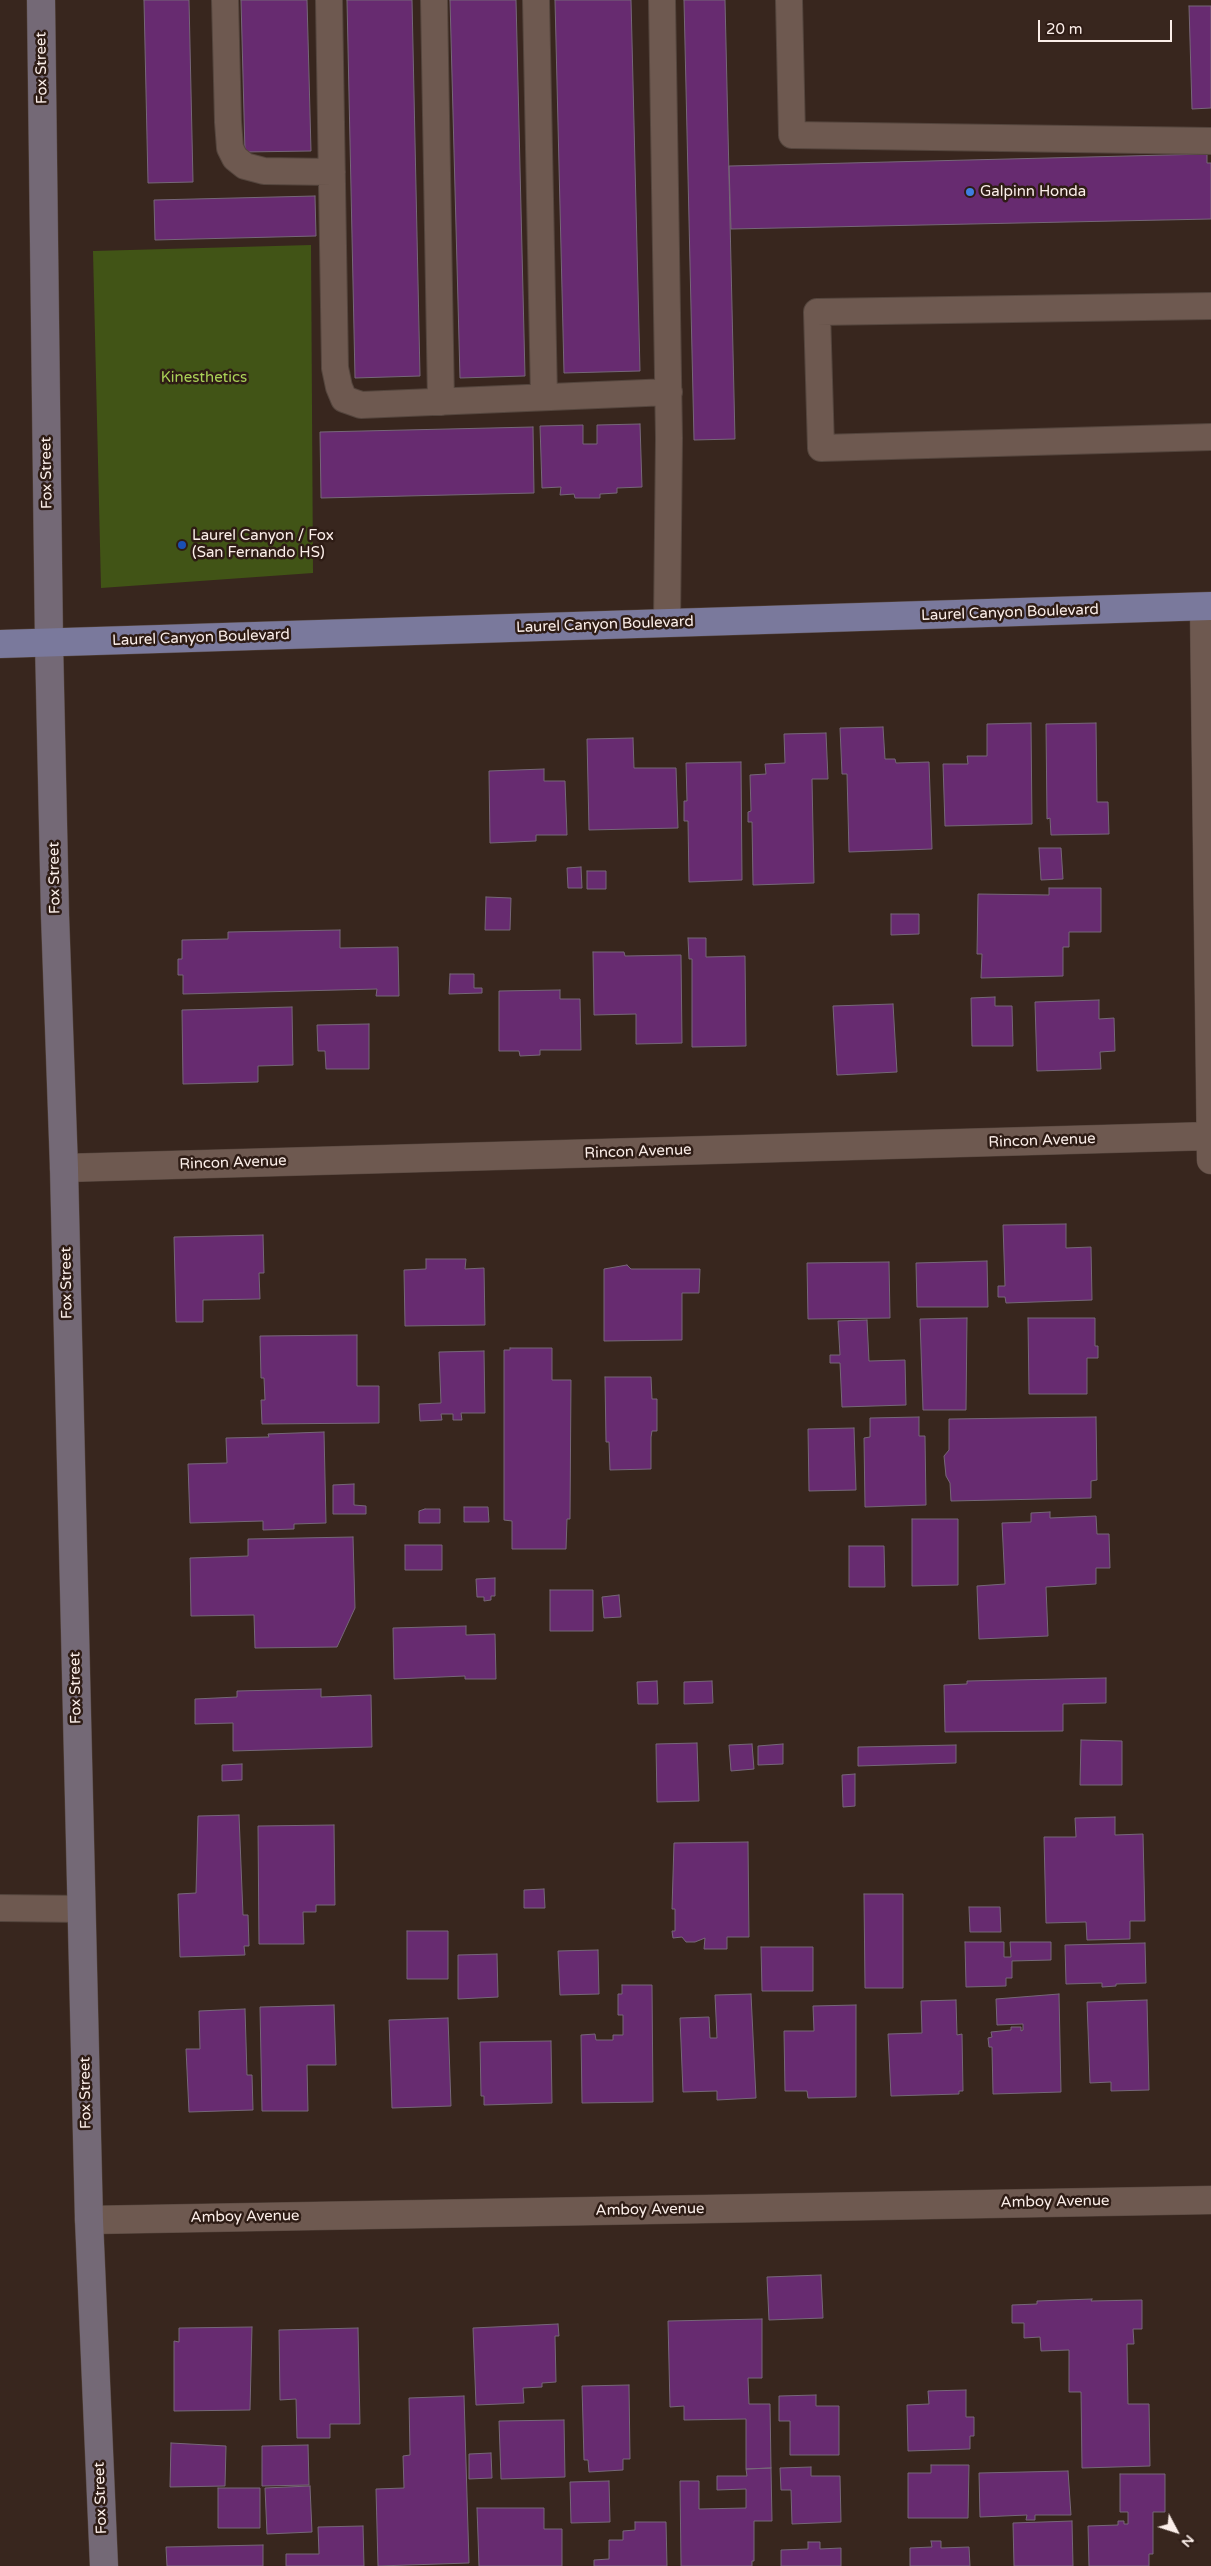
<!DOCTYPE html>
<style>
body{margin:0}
#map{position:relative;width:1211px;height:2566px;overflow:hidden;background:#38261e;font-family:"Varela Round",sans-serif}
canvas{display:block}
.north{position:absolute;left:1151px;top:2506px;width:50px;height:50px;-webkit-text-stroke:4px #2e1c15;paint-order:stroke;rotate:130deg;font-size:14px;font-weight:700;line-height:20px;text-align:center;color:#fbeee9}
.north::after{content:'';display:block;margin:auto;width:18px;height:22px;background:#fbeee9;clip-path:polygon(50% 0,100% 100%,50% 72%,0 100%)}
.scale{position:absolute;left:1038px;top:20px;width:134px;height:22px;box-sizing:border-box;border:2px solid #fbeee9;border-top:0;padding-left:6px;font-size:15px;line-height:18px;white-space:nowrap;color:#fbeee9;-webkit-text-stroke:4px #2e1c15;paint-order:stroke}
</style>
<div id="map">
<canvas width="1211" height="2566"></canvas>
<div class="north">N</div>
<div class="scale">20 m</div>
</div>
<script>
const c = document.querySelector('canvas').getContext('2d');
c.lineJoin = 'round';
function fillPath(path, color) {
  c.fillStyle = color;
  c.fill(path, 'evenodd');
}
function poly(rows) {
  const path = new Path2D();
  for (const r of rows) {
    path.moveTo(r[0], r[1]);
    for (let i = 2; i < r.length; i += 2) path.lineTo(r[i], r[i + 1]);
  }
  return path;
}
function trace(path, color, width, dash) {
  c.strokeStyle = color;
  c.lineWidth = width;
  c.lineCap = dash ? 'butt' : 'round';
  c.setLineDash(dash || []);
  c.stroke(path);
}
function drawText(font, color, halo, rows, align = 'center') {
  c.font = font + ' "Varela Round",sans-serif';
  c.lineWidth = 5;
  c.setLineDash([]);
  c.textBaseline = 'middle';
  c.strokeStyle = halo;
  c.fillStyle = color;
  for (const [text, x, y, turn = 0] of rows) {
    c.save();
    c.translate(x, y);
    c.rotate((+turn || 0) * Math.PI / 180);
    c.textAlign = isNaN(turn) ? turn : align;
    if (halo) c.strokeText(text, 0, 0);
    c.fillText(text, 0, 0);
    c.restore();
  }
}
fillPath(poly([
 [311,245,313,573,101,588,93,251]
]), '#415416');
const building = poly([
 [144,0,189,0,193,182,148,183,144,0],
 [241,0,307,0,311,151,245,152,241,0],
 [347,0,412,0,420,376,355,378,347,0],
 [450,0,516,0,525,376,460,378,450,0],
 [555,0,631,0,640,371,564,373,555,0],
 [684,0,725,0,735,439,694,440,684,0],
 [1189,6,1211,6,1211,108,1192,109,1189,6],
 [1207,154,1207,163,1211,163,1211,219,731,229,729,166,1207,154],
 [315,196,316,236,155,240,154,200,315,196],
 [640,424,642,487,617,488,617,493,600,494,600,498,575,498,574,494,560,495,561,487,542,488,540,426,583,425,583,444,597,444,597,425,640,424],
 [533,427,534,493,321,498,320,432,533,427],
 [1031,723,1032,824,945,826,943,764,968,764,967,756,987,756,987,724,1031,723],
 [1096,723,1097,802,1108,802,1109,834,1051,835,1050,818,1047,819,1046,724,1096,723],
 [883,727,885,759,895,759,896,763,929,762,932,849,849,852,847,774,842,774,840,728,883,727],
 [826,733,828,779,812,779,814,883,753,885,752,822,748,822,748,812,751,811,750,775,766,774,765,764,785,763,784,734,826,733],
 [633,738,634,768,676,768,678,828,589,830,587,739,633,738],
 [741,762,742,880,689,882,688,821,684,821,684,801,687,801,686,763,741,762],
 [544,769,544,781,565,781,567,835,536,835,536,841,490,843,489,771,544,769],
 [1039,848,1061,848,1063,879,1041,880,1039,848],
 [581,867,582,888,568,888,567,868,581,867],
 [587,871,606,871,606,889,587,889,587,871],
 [1049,888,1101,888,1101,932,1069,932,1069,947,1063,947,1063,976,981,978,982,954,977,954,978,894,1049,895,1049,888],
 [486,897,511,898,510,930,485,930,486,897],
 [891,914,919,914,919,934,891,935,891,914],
 [340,930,340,948,398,947,399,996,376,996,377,989,183,994,183,975,178,975,178,959,182,959,182,940,228,939,228,932,340,930],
 [688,938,706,938,706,957,745,956,746,1046,692,1047,692,959,689,959,688,938],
 [593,952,624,952,625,956,681,955,682,1043,636,1044,636,1014,594,1015,593,952],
 [450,974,474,974,474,988,482,988,482,993,449,994,450,974],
 [560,990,560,999,580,999,581,1050,540,1050,540,1055,520,1056,519,1051,499,1051,499,991,560,990],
 [995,997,995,1006,1012,1006,1013,1046,972,1046,971,998,995,997],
 [1099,1000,1099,1019,1114,1018,1115,1051,1100,1052,1101,1069,1037,1071,1035,1002,1099,1000],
 [893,1004,897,1072,837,1075,833,1006,893,1004],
 [292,1007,293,1065,258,1066,258,1082,183,1084,182,1010,292,1007],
 [369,1024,369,1069,326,1069,325,1051,318,1051,317,1025,369,1024],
 [1066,1224,1066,1248,1091,1247,1092,1300,1006,1303,1005,1297,998,1297,998,1286,1005,1286,1003,1225,1066,1224],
 [263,1235,264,1273,259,1273,260,1299,203,1300,203,1322,176,1322,174,1237,263,1235],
 [426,1259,466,1259,465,1269,484,1268,485,1325,405,1326,404,1270,426,1269,426,1259],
 [987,1261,988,1307,917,1307,916,1263,987,1261],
 [889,1262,890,1318,808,1319,807,1263,889,1262],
 [627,1265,631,1269,700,1269,699,1293,682,1293,682,1340,604,1341,604,1269,627,1265],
 [967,1318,966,1410,923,1410,920,1319,967,1318],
 [1028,1318,1095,1318,1095,1346,1098,1346,1098,1358,1087,1358,1087,1394,1029,1394,1028,1318],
 [867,1320,869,1361,905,1360,906,1405,842,1407,840,1363,830,1363,830,1355,840,1355,838,1321,867,1320],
 [357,1335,357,1386,379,1386,379,1423,262,1424,261,1400,265,1400,264,1378,261,1378,260,1336,357,1335],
 [510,1348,552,1348,552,1380,571,1380,570,1519,567,1519,566,1549,512,1549,512,1521,504,1520,504,1350,510,1350,510,1348],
 [484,1351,485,1413,461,1413,462,1420,453,1420,453,1414,441,1414,442,1420,420,1421,419,1404,441,1403,439,1352,484,1351],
 [605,1377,651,1377,652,1399,657,1399,657,1431,652,1431,651,1437,651,1469,610,1470,609,1442,606,1442,605,1377],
 [919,1417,919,1436,925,1436,926,1505,865,1507,864,1438,870,1437,870,1418,919,1417],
 [1096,1417,1097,1480,1091,1481,1091,1498,951,1501,950,1483,946,1476,944,1456,949,1450,949,1419,1096,1417],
 [854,1428,856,1490,809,1491,808,1429,854,1428],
 [324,1432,326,1523,294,1524,294,1529,263,1530,263,1521,190,1523,188,1464,227,1463,226,1438,269,1437,268,1434,324,1432],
 [354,1484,354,1505,366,1506,366,1514,333,1514,333,1485,354,1484],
 [464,1507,488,1507,489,1522,464,1522,464,1507],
 [425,1509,440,1509,440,1523,419,1523,419,1511,425,1509],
 [1050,1512,1050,1518,1096,1516,1097,1534,1109,1534,1110,1568,1096,1568,1096,1584,1046,1587,1048,1636,979,1639,977,1586,1005,1584,1002,1523,1031,1522,1031,1513,1050,1512],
 [912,1519,958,1519,958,1585,912,1586,912,1519],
 [353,1537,355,1608,337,1647,255,1648,254,1615,191,1616,190,1558,248,1556,248,1539,353,1537],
 [405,1545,442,1545,442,1570,405,1570,405,1545],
 [849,1546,884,1546,885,1587,849,1587,849,1546],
 [495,1578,495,1596,491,1596,491,1600,484,1601,484,1597,477,1597,476,1579,495,1578],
 [550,1590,593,1590,593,1631,550,1631,550,1590],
 [619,1595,621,1617,604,1618,602,1597,619,1595],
 [466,1626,466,1635,495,1634,496,1679,465,1679,465,1676,394,1679,393,1628,466,1626],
 [1106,1678,1106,1703,1063,1704,1063,1731,945,1732,944,1685,967,1684,967,1681,1106,1678],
 [657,1681,658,1704,638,1704,637,1682,657,1681],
 [712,1681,713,1703,684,1704,684,1682,712,1681],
 [321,1689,321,1697,371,1695,372,1747,233,1751,233,1723,195,1724,195,1699,237,1697,237,1691,321,1689],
 [1081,1740,1122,1741,1122,1785,1080,1785,1081,1740],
 [697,1743,699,1801,657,1802,656,1744,697,1743],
 [752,1744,754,1769,731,1771,729,1745,752,1744],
 [783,1744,783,1764,758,1765,758,1746,783,1744],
 [956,1745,956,1763,858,1766,858,1747,956,1745],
 [242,1764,242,1780,222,1781,222,1765,242,1764],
 [855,1774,855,1806,843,1807,842,1775,855,1774],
 [239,1815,243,1915,248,1915,249,1946,244,1946,245,1955,180,1957,178,1894,196,1893,198,1816,239,1815],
 [1115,1817,1115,1835,1143,1834,1145,1921,1130,1921,1130,1939,1087,1940,1086,1922,1046,1923,1044,1837,1076,1837,1075,1818,1115,1817],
 [334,1825,335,1905,316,1905,316,1912,303,1912,304,1944,259,1944,258,1826,334,1825],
 [748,1842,749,1937,727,1937,727,1949,704,1949,705,1938,695,1942,686,1942,682,1937,673,1938,672,1931,675,1931,675,1909,672,1909,674,1843,748,1842],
 [544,1889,545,1908,524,1908,524,1890,544,1889],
 [864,1894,903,1894,903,1988,865,1988,864,1894],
 [969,1907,1000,1907,1001,1932,970,1932,969,1907],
 [407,1931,448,1931,448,1979,407,1979,407,1931],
 [965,1942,1004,1942,1004,1957,1011,1957,1010,1942,1051,1942,1051,1960,1012,1961,1012,1978,1006,1978,1006,1986,966,1987,965,1942],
 [1145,1943,1146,1983,1116,1984,1116,1986,1102,1987,1102,1983,1066,1984,1065,1945,1145,1943],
 [761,1947,813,1947,813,1991,762,1991,761,1947],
 [598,1950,599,1994,560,1995,558,1951,598,1950],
 [497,1954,498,1997,458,1999,458,1955,497,1954],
 [622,1985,652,1985,653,2102,582,2103,581,2035,595,2034,596,2040,613,2040,613,2035,623,2035,623,2015,618,2015,618,1994,622,1994,622,1985],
 [751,1994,756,2098,717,2100,717,2091,683,2092,680,2018,709,2017,710,2038,717,2038,715,1995,751,1994],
 [1059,1994,1061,2092,993,2094,992,2047,989,2047,988,2038,992,2037,991,2032,1011,2030,1011,2027,1021,2027,1021,2031,1023,2030,1023,2024,997,2025,996,1999,1059,1994],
 [956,2000,957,2035,962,2034,963,2091,959,2091,959,2094,891,2096,888,2034,922,2033,921,2001,956,2000],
 [1147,2000,1149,2090,1111,2091,1111,2082,1090,2083,1087,2002,1147,2000],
 [334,2005,336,2065,307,2065,308,2111,262,2111,260,2007,334,2005],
 [856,2005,856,2097,808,2098,807,2091,785,2091,784,2031,814,2031,813,2006,856,2005],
 [245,2009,247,2075,252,2075,253,2110,189,2112,186,2049,200,2049,199,2011,245,2009],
 [448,2018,451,2106,392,2108,389,2020,448,2018],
 [551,2041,552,2103,484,2105,484,2096,481,2096,480,2042,551,2041],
 [821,2275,823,2318,769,2320,767,2277,821,2275],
 [1092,2299,1091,2301,1142,2300,1142,2329,1133,2329,1134,2344,1127,2344,1128,2404,1149,2404,1150,2466,1082,2468,1081,2392,1069,2392,1069,2350,1041,2351,1040,2337,1024,2338,1024,2323,1012,2323,1012,2305,1037,2304,1037,2301,1092,2299],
 [762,2319,762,2378,748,2378,749,2404,770,2404,771,2468,746,2469,746,2419,684,2420,684,2406,670,2407,668,2321,762,2319],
 [558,2324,559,2336,555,2336,556,2382,542,2383,542,2387,523,2388,524,2403,476,2405,473,2328,558,2324],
 [252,2327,250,2410,174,2411,174,2341,179,2342,179,2328,252,2327],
 [358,2328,360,2424,330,2424,330,2438,297,2438,296,2399,280,2400,279,2330,358,2328],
 [629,2385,630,2459,623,2459,623,2470,589,2472,588,2460,584,2460,582,2386,629,2385],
 [966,2390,966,2417,974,2417,974,2436,970,2436,970,2449,908,2451,907,2405,929,2404,928,2391,966,2390],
 [816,2395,816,2406,839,2406,839,2455,790,2455,790,2421,779,2421,779,2396,816,2395],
 [464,2396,469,2563,378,2566,376,2489,404,2488,403,2456,410,2455,409,2398,464,2396],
 [564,2420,565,2477,501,2479,499,2421,564,2420],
 [171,2443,226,2446,225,2486,170,2487,171,2443],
 [308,2445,309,2485,262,2486,262,2446,308,2445],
 [491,2453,492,2478,469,2479,469,2454,491,2453],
 [931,2465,969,2465,968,2518,908,2518,908,2473,931,2473,931,2465],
 [811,2467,811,2476,840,2476,841,2522,792,2524,791,2490,781,2490,780,2468,811,2467],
 [771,2468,772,2521,754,2521,754,2561,752,2561,752,2566,681,2566,680,2481,699,2481,699,2509,746,2508,746,2489,717,2490,717,2476,747,2476,746,2469,771,2468],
 [1068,2471,1071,2515,1035,2515,1035,2520,1026,2520,1027,2515,980,2517,979,2473,1068,2471],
 [1120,2474,1165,2474,1165,2512,1153,2512,1153,2554,1149,2554,1149,2566,1089,2566,1088,2526,1118,2525,1118,2521,1124,2521,1124,2524,1128,2524,1128,2512,1120,2512,1120,2474],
 [609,2481,610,2522,571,2523,570,2482,609,2481],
 [310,2486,312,2532,267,2534,265,2488,310,2486],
 [218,2488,260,2488,260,2528,218,2528,218,2488],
 [477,2508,544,2508,544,2529,562,2529,562,2566,479,2566,477,2508],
 [1072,2521,1073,2566,1014,2566,1013,2523,1072,2521],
 [635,2522,666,2522,667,2566,594,2566,594,2560,609,2559,609,2540,623,2540,623,2531,635,2530,635,2522],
 [363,2526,364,2566,286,2566,286,2554,319,2554,318,2527,363,2526],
 [931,2541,941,2541,941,2548,969,2547,970,2566,910,2566,910,2548,932,2547,931,2541],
 [808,2542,820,2542,820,2549,841,2548,841,2566,781,2566,781,2550,808,2549,808,2542],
 [263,2545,263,2566,167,2566,166,2547,263,2545]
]);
fillPath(building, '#672b70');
trace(building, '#766778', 1);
const lane = poly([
 [225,0,228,122,230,148,235,158,245,166,264,171,332,172],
 [329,0,335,368,339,387,344,399,361,405,669,392],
 [434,0,441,402],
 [536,0,544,397],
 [662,0,669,438,667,623],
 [789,0,792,135,1211,141],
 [1211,306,817,312,821,448,1211,437],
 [0,1908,82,1909]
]);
const street = poly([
 [1204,607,1211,1160],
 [64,1168,1211,1136],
 [89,2220,1211,2200]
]);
const secondary = poly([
 [41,0,49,642,55,915,64,1168,89,2220,104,2566]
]);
const primary = poly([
 [0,644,1211,606]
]);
trace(lane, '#54453d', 28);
trace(street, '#54453d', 29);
trace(secondary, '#54453d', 29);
trace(primary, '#54453d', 29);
trace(lane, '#6e5950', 26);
trace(street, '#6e5950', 28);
trace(secondary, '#746976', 28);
trace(primary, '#7a799c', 28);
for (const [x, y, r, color] of [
 [970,192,5,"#3f7fe0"],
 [182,545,5,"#1a4fb4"]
]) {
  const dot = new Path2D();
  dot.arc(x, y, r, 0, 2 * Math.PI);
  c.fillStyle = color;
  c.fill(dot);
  trace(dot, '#2e1c15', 2);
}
drawText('15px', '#fbeee9', '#2e1c15', [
 ["Fox Street",42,68,-91],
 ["Fox Street",47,473,-91],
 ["Laurel Canyon Boulevard",1010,613,-2],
 ["Laurel Canyon Boulevard",605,625,-2],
 ["Laurel Canyon Boulevard",201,638,-2],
 ["Fox Street",55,878,-91],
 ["Rincon Avenue",1042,1141,-2],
 ["Rincon Avenue",638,1152,-2],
 ["Rincon Avenue",233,1163,-2],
 ["Fox Street",67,1283,-91],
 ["Fox Street",76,1688,-91],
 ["Fox Street",86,2093,-91],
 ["Amboy Avenue",1055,2202,-1],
 ["Amboy Avenue",650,2210,-1],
 ["Amboy Avenue",245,2217,-1],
 ["Fox Street",101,2498,-92]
]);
drawText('15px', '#fbeee9', '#2e1c15', [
 ["Galpinn Honda",980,192],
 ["Laurel Canyon / Fox",192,536],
 ["(San Fernando HS)",192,553]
], 'left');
drawText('15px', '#aad257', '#2e1c15', [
 ["Kinesthetics",204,378]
]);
</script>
